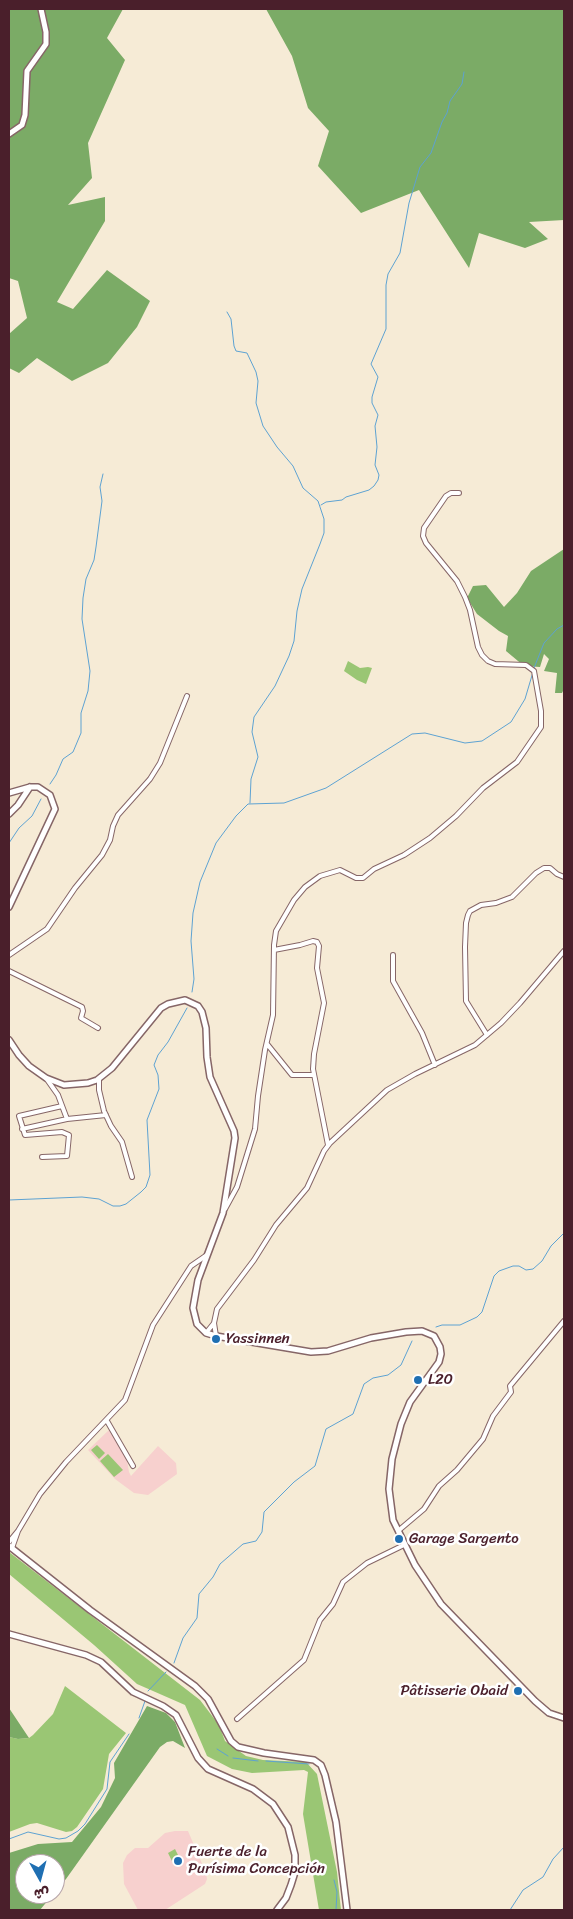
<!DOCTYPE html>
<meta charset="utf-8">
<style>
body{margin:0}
#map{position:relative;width:573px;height:1919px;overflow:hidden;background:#f6ebd6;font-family:Sriracha,"Playpen Sans Arabic",sans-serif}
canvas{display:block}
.frame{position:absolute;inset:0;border:10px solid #4a1f2b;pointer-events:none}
.north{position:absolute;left:15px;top:1854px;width:50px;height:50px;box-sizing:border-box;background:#fff;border:1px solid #b7a5aa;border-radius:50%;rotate:173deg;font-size:14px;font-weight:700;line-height:20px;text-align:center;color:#4a1f2b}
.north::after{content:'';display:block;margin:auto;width:18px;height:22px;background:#1f6fb2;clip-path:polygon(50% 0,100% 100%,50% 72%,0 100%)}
</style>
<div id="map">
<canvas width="573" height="1919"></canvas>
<div class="frame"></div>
<div class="north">ش</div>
</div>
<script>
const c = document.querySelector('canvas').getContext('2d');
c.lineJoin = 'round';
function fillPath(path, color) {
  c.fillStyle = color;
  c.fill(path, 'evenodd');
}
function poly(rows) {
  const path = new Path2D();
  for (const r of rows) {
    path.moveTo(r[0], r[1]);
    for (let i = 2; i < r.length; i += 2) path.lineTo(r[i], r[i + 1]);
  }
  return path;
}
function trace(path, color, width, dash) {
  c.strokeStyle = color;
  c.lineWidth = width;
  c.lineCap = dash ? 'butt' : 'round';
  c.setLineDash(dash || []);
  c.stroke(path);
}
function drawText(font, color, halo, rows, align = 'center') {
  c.font = font + ' Sriracha,sans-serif';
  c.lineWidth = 5;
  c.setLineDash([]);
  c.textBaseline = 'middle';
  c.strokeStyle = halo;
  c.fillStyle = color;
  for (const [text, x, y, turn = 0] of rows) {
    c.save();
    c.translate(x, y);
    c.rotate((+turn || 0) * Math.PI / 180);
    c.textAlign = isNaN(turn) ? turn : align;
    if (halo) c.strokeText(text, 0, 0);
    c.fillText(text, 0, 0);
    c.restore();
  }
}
fillPath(poly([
 [109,1430,127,1460,129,1472,131,1476,158,1446,176,1463,177,1474,148,1495,134,1493,115,1479,88,1450],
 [175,1831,188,1831,206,1873,207,1879,205,1884,165,1910,138,1910,124,1884,123,1863,127,1855,135,1848,148,1848,165,1833]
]), '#f7d0ce');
fillPath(poly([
 [348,661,360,668,368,667,372,668,366,684,357,680,344,671],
 [97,1445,105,1453,99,1459,91,1450],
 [108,1454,123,1470,114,1477,100,1461],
 [9,1552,200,1700,219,1725,225,1741,246,1756,263,1760,306,1762,317,1774,337,1872,341,1910,319,1910,303,1814,308,1772,304,1770,252,1773,232,1769,207,1756,185,1705,137,1684,94,1645,9,1574],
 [65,1686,126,1733,109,1754,103,1789,77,1827,72,1831,66,1832,37,1823,30,1824,9,1832,9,1737,18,1739,29,1738,33,1735,53,1714],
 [175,1849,181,1861,174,1865,168,1853]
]), '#9ac674');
fillPath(poly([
 [9,9,123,9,107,38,125,60,88,143,92,178,68,205,105,197,105,221,57,302,73,309,107,270,150,301,137,327,108,363,72,381,37,358,19,373,9,368,9,334,27,318,18,281,9,278],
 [266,9,564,9,564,220,529,222,548,239,525,248,479,233,469,268,419,190,361,213,318,166,329,131,308,108,292,56],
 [564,549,564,689,562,693,555,693,557,673,544,671,549,659,544,654,540,667,524,666,506,651,508,636,499,631,477,614,467,598,473,586,486,585,504,607,517,593,531,571],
 [147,1706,166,1713,175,1722,185,1748,173,1741,167,1742,160,1747,66,1879,55,1892,55,1864,25,1864,25,1894,53,1894,40,1910,9,1910,9,1853,38,1844,72,1842,101,1807,115,1778,114,1763],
 [9,1708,29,1738,18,1739,9,1737]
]), '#7bab66');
trace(poly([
 [227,312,231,319,234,346,236,351,247,353,256,372,258,381,256,403,263,426,277,447,293,466,303,488,318,501,324,519,324,533,320,544,302,589,297,611,294,641,289,656,275,686,254,717,252,732,258,757,251,779,250,803],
 [321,505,326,502,342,500,346,497,369,490,374,486,378,480,379,475,375,465,377,447,375,426,378,415,372,403,372,397,378,377,371,364,386,329,386,285,388,274,400,253,409,203,420,167,431,153,442,122,447,113,450,101,462,84,464,72],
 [534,668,544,643,557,629,564,625],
 [50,784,56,775,63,759,73,752,81,733,81,713,88,691,90,671,82,619,83,598,86,579,94,560,96,547,102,501,100,487,103,474],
 [9,843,19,828,32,816,41,799],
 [192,992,194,979,191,941,193,913,200,882,216,843,236,816,248,804,284,803,326,788,412,734,425,733,465,743,482,741,511,722,525,699,533,672],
 [9,1200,82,1197,99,1199,113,1206,120,1206,126,1204,141,1192,146,1187,150,1175,147,1120,159,1089,158,1075,154,1065,158,1055,168,1042,187,1008],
 [436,1327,442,1325,460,1325,477,1317,482,1312,494,1276,499,1271,513,1266,519,1266,526,1270,533,1269,542,1261,551,1246,564,1233],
 [174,1663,183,1638,197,1618,199,1594,213,1577,220,1564,243,1544,256,1541,262,1532,264,1512,294,1482,315,1466,326,1429,353,1414,364,1384,373,1378,388,1375,401,1365,412,1341],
 [148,1691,166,1672],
 [139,1718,145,1701],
 [217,1749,228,1756],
 [233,1758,258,1761],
 [266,1761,309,1764],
 [9,1839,28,1832,59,1839,66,1838,78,1831,85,1824,107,1789,110,1762,129,1734],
 [334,1880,337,1892,336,1910],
 [510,1910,523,1890,543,1877,553,1859,564,1847]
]), '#5da2d2', 1);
const street = poly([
 [274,950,300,945,313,941,317,942,319,946,317,968,324,1003,314,1054,313,1069,328,1145],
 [9,955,47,929,75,888,102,855,110,840,113,826,118,815,150,779,160,763,187,696],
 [393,955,393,981,422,1033,435,1065],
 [9,971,82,1007,83,1011,81,1018,98,1028],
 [487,1035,466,1001,465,947,466,923,468,915,470,911,481,905,496,903,512,897,536,873,544,868,550,868,557,874,564,877],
 [267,1044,292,1075,314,1075],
 [46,1078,58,1095,67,1119,106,1115],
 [99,1079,99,1090,104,1111,111,1126,122,1142,132,1177],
 [22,1129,67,1119],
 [42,1157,67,1156,69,1135,62,1132,25,1135,19,1116,62,1106],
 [225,1209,237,1187,255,1129,258,1096,265,1050,273,1015,274,945,276,931,294,900,305,887,320,876,340,870,356,878,363,878,374,869,404,855,430,838,456,816,483,788,517,762,541,727,541,711,534,671,526,665,495,664,488,661,482,655,478,647,470,610,465,597,457,581,426,543,423,536,424,528,446,496,451,493,459,493],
 [214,1323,217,1309,254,1260,276,1225,307,1188,324,1151,330,1143,387,1090,415,1074,475,1045,501,1023,520,1003,564,951],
 [206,1333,214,1323,216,1336],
 [107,1421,133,1466],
 [18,1531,40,1494,66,1462,125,1400,153,1325,191,1266,207,1255],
 [398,1531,424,1509,439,1486,457,1470,483,1439,493,1416,511,1392,510,1386,564,1321],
 [9,1542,18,1531,12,1548],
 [237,1719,304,1660,320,1620,333,1604,343,1582,367,1563,404,1545]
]);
const secondary = poly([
 [9,134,22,125,25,115,27,71,46,44,46,32,41,9],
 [9,793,30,787,38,787,50,795,55,809,9,907],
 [9,814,18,805,30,787],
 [9,1040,19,1055,29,1066,46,1078,64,1085,88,1083,97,1080,112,1068,161,1008,168,1004,185,1000,198,1006,202,1012,206,1028,207,1057,210,1077,234,1131,235,1138,223,1213,198,1280,193,1308,197,1324,206,1333,216,1336,311,1352,328,1351,371,1338,406,1332,422,1331,434,1336,440,1347,441,1354,439,1362,410,1402,401,1424,392,1459,389,1489,393,1520,415,1565,441,1604,535,1701,549,1713,564,1718],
 [9,1546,90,1610,195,1686,208,1699,231,1741,238,1747,264,1753,314,1760,321,1765,325,1775,336,1822,347,1910],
 [9,1634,86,1655,101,1662,133,1692,163,1706,176,1715,198,1758,208,1769,253,1789,273,1804,288,1827,295,1855,295,1872,291,1885,286,1898,277,1910]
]);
trace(street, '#866667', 6);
trace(secondary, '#866667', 8);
trace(street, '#fff', 4);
trace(secondary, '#fff', 5);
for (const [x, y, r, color] of [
 [216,1339,5,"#1f6fb2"],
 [418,1380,5,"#1f6fb2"],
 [399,1539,5,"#1f6fb2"],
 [518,1691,5,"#1f6fb2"],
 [178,1861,5,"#1f6fb2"]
]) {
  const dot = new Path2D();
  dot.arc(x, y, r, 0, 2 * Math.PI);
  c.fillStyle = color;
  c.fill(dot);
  trace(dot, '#fff', 2);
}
drawText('15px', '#4a1f2b', '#fff', [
 ["Yassinnen",226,1339],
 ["L20",428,1380],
 ["Garage Sargento",409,1539],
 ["Pâtisserie Obaid",508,1691,"right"],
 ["Fuerte de la",188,1852],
 ["Purísima Concepción",188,1869]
], 'left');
</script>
